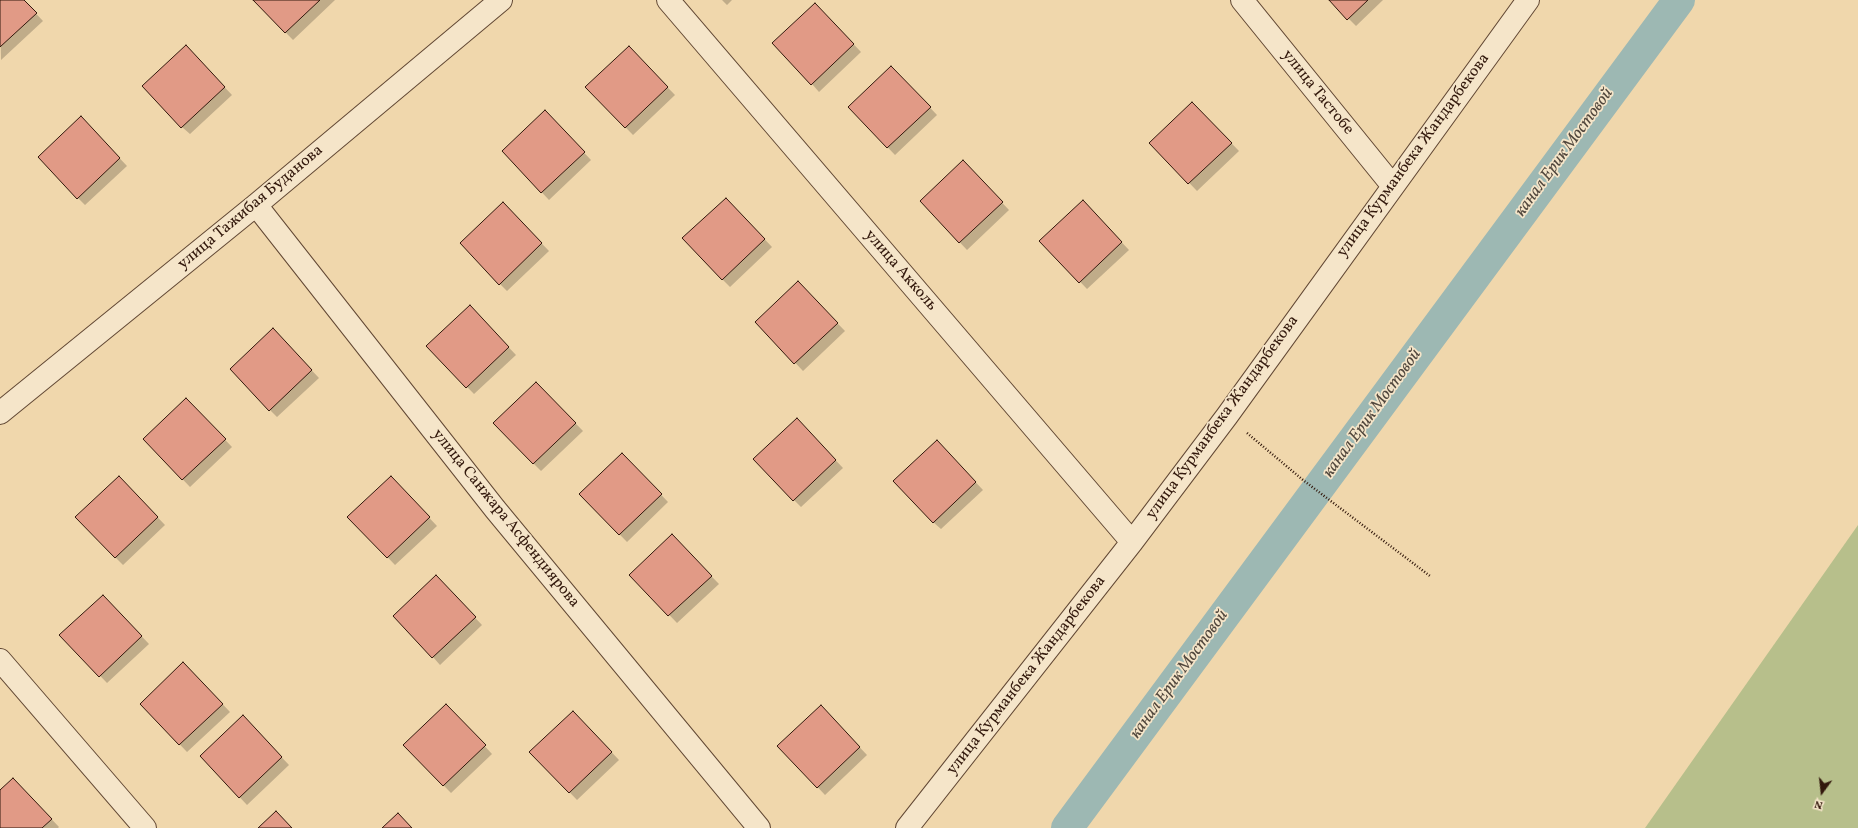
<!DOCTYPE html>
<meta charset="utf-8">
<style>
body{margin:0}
#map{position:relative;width:1858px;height:828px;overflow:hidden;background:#f0d7ac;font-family:Vollkorn,serif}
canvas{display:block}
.north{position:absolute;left:1802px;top:772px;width:40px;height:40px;-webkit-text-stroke:3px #f5e5c9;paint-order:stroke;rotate:195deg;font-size:11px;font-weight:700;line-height:16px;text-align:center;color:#32180c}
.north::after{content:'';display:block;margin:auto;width:14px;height:18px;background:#32180c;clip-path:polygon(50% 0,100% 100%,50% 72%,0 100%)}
</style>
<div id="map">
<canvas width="1858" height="828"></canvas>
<div class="north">N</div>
</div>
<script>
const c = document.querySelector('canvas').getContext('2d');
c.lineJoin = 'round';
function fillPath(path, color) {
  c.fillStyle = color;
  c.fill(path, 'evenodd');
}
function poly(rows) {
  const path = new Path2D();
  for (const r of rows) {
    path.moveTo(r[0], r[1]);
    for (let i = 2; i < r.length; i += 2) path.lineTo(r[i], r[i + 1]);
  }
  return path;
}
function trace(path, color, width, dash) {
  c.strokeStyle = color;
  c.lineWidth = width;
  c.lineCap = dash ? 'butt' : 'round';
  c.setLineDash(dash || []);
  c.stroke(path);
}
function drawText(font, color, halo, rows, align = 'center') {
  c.font = font + ' Vollkorn,serif';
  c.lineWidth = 3.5;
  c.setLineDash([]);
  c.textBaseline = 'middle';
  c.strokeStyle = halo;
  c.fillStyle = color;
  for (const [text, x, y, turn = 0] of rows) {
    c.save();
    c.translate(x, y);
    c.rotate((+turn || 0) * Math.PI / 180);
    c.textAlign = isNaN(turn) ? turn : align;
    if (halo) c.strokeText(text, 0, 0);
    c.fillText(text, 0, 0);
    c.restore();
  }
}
fillPath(poly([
 [1858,525,1858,828,1645,828]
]), '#b7bf8b');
fillPath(poly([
 [0,0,23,0,43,21,1,60],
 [254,0,335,0,293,40],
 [722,0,732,0,727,5],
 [1330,0,1383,0,1356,26],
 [822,11,861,52,819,92,812,84],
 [193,54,232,95,190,134,182,127],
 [636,55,675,95,633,135,586,87],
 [899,75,937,115,895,155,849,107],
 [1192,103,1239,151,1197,191,1151,143],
 [552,119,591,160,549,200,503,151],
 [88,125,127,166,85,205,78,198],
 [970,169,1009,210,967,250,921,201],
 [733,206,772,247,730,287,722,279],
 [1090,209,1129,250,1087,289,1041,241],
 [510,211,549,251,507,291,500,284],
 [798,283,845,331,803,371,757,322],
 [477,314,516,355,474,394,427,346],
 [280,337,319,378,277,417,270,410],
 [536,383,583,431,541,471,533,463],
 [186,399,232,447,190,487,144,439],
 [804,427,843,468,801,507,794,500],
 [944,449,983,490,941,529,933,522],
 [630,462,668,502,627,542,580,494],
 [119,477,165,525,123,565,115,557],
 [398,485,437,526,395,565,349,517],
 [672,536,719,584,677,623,631,575],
 [443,584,482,625,440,665,433,657],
 [110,603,149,644,107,683,61,635],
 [191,671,230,712,187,752,141,704],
 [454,713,492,754,451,793,404,745],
 [828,714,867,755,825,795,779,746],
 [580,719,619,760,577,800,531,752],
 [250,724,289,765,247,805,201,756],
 [20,786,59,827,58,828,0,828,0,791]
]), '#0003');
trace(poly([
 [1067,828,1679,0]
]), '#9db8b3', 32);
const building = poly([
 [0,0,24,0,37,13,0,47,0,0],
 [253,0,320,0,285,33,253,0],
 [1329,0,1368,0,1347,20,1329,0],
 [815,3,854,44,811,85,772,43,815,3],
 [186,45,225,87,181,128,142,86,186,45],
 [629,46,668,87,625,128,585,87,629,46],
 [891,66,931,107,887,148,848,107,891,66],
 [1192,102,1232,143,1188,184,1149,143,1192,102],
 [545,110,585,152,541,193,502,151,545,110],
 [81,116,120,158,77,199,38,157,81,116],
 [963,160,1003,202,959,243,920,201,963,160],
 [726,198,765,239,722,280,682,238,726,198],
 [1083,200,1122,242,1079,283,1039,241,1083,200],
 [503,202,542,243,499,285,460,243,503,202],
 [798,281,838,323,794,364,755,322,798,281],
 [470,305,509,347,466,388,426,346,470,305],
 [273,328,312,370,269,411,230,369,273,328],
 [536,382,576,423,533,464,493,423,536,382],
 [186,398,226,439,182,480,143,439,186,398],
 [797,418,836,460,793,501,753,459,797,418],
 [937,440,976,482,933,523,893,481,937,440],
 [622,453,662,494,619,535,579,494,622,453],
 [119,476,158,517,115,558,75,517,119,476],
 [391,476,430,517,387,558,347,517,391,476],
 [672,534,712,576,668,616,629,575,672,534],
 [436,575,476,617,432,658,393,616,436,575],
 [103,595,142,636,99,677,59,635,103,595],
 [183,662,223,704,179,745,140,704,183,662],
 [446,704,486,745,443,786,403,745,446,704],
 [821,705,860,747,817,788,777,746,821,705],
 [573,711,612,752,569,793,529,752,573,711],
 [243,715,282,757,239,798,200,756,243,715],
 [13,778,52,819,42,828,0,828,0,790,13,778],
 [276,811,292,828,258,828,276,811],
 [398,813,412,828,382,828,398,813]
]);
fillPath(building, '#e19a86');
trace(building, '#32180c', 1);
const street = poly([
 [668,0,1132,542],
 [1242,0,1392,185],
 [256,205,495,509,759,828],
 [0,413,256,205,501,0],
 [0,660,145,828],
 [907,828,1132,542,1227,416,1528,0]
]);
trace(street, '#624834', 24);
trace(poly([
 [1247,433,1303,480,1430,576]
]), '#32180c', 2.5, [1, 2]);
trace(street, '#f5e5c9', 22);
drawText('16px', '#32180c', '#f5e5c9', [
 ["улица Тастобе",1317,93,51],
 ["улица Курманбека Жандарбекова",1414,156,-54],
 ["улица Тажибая Буданова",251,208,-40],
 ["улица Акколь",900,271,49],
 ["улица Курманбека Жандарбекова",1223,418,-54],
 ["улица Санжара Асфендиярова",505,519,51],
 ["улица Курманбека Жандарбекова",1027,676,-52]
]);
drawText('italic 17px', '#52483e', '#f5e5c9', [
 ["канал Ерик Мостовой",1565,153,-54],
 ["канал Ерик Мостовой",1373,414,-54],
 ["канал Ерик Мостовой",1180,675,-54]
]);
</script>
